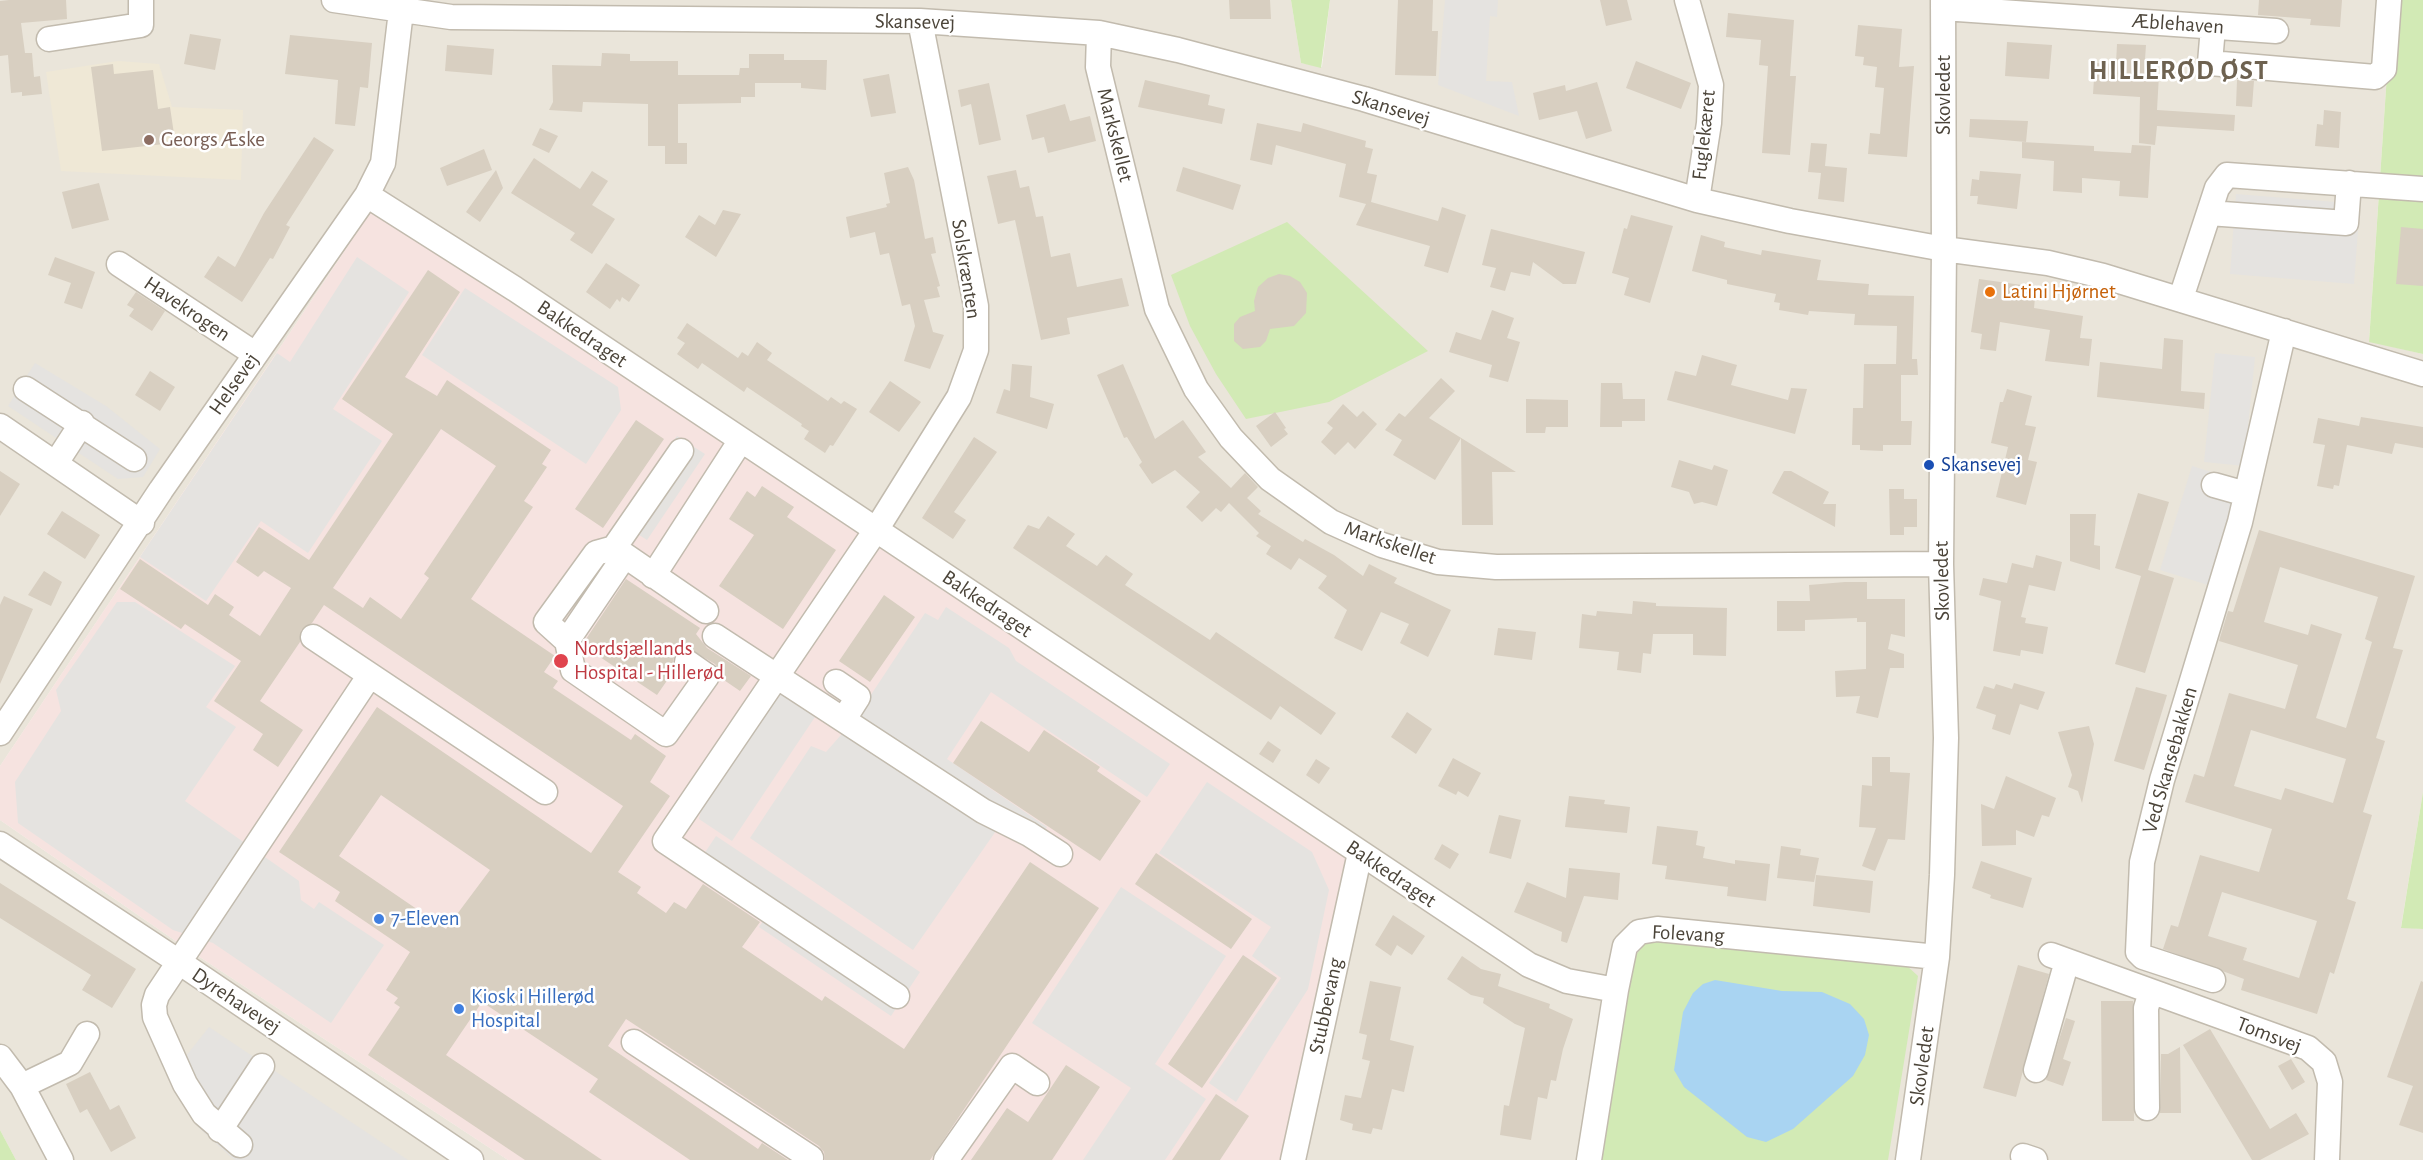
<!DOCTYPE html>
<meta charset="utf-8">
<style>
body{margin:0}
canvas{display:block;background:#f6f3ec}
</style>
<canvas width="2423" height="1160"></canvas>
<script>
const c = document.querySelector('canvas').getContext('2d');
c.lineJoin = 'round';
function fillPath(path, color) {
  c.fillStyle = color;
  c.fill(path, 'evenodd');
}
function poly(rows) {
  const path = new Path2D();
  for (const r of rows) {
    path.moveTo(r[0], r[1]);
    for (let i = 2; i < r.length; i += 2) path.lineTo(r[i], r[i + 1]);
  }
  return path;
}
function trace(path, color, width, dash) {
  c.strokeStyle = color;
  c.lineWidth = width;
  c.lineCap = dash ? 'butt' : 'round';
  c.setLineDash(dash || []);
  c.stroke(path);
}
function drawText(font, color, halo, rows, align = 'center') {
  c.font = font + ' "Alegreya Sans",sans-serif';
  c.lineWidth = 5;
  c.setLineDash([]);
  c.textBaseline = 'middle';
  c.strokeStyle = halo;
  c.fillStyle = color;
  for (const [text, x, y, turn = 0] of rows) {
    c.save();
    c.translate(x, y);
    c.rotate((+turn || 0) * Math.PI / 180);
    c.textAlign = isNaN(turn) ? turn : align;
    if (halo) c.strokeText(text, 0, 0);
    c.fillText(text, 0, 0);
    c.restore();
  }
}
fillPath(poly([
 [0,0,1291,0,1301,63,1322,67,1330,0,2392,0,2369,341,2423,354,2423,792,2401,927,2423,929,2423,1160,1287,1160,372,210,0,766],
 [0,820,183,946,508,1160,16,1160,0,1130]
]), '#eae5da');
fillPath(poly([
 [118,61,159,64,172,107,243,110,241,180,61,171,46,72]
]), '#efe8d6');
fillPath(poly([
 [372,210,1349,859,1287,1160,508,1160,183,946,0,820,0,766]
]), '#f6e3e0');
fillPath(poly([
 [1291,0,1330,0,1321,68,1301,63],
 [2392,0,2423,0,2423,354,2369,342],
 [1287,222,1428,351,1329,402,1246,419,1216,374,1190,326,1171,275],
 [2423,792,2423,929,2401,928],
 [1661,938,1906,965,1918,976,1888,1160,1602,1160,1634,957,1645,944],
 [0,1130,16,1160,0,1160]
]), '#d2eab5');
fillPath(poly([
 [1445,0,1498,0,1497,17,1490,16,1486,81,1512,82,1519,116,1438,85],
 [2236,194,2360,204,2354,284,2230,274],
 [357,257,409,292,333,409,382,441,308,553,261,521,206,601,140,557,277,353,290,362],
 [465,288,618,387,621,410,586,464,422,355],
 [2215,353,2255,357,2244,466,2204,462],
 [35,363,106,406,160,449,143,477,118,479,8,406],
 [677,436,705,454,647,540,619,522],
 [2192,466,2240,481,2208,585,2160,570],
 [117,602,135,602,235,666,206,707,236,727,185,801,299,881,301,900,314,909,319,902,384,945,331,1023,213,943,173,930,18,823,15,782,61,711,56,690],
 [946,607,1009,648,1016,661,1170,764,1147,797,991,692,947,759,1047,827,1032,849,998,828,913,950,750,838,811,746,826,752,855,719,925,613,938,620],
 [779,691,815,717,732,841,699,819,702,805],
 [1207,782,1312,852,1329,890,1308,989,1236,1102,1209,1083,1281,978,1252,956,1271,927,1159,853],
 [716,836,920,972,891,1016,759,927,774,905,702,857],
 [1121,887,1226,956,1155,1064,1206,1099,1165,1160,1083,1160,1131,1088,1032,1023],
 [209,1027,408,1160,235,1160,231,1157,198,1127,168,1079]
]), '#e5e3e0');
fillPath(poly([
 [1715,980,1782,991,1822,992,1850,1004,1864,1019,1869,1035,1865,1055,1853,1076,1793,1129,1766,1142,1747,1137,1684,1087,1674,1070,1683,1012,1693,993,1703,984]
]), '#a9d4f2');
fillPath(poly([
 [9,0,66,0,67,19,21,23,25,53,32,53,34,77,40,76,42,94,22,96,22,92,11,93,8,55,0,56,0,1],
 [1229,0,1270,0,1271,19,1230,19],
 [1398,0,1433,0,1432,31,1438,31,1436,76,1395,75],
 [1600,0,1627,0,1632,20,1606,26],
 [2259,0,2342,0,2340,27,2310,25,2311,19,2258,15],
 [1728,13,1794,20,1790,76,1796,76,1790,155,1762,153,1768,66,1759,65,1761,40,1726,37],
 [1858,25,1902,29,1899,67,1914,66,1907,157,1868,154,1870,133,1880,134,1884,88,1875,87,1877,67,1863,65,1864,57,1855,56],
 [190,34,221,39,215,70,184,64],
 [290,35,372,43,368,88,360,87,355,126,335,124,338,80,285,74],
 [2007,42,2052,45,2049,79,2005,76],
 [2117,44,2146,45,2144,74,2159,75,2157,110,2235,115,2234,131,2157,126,2155,145,2139,143,2140,97,2093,94,2095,63,2116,64],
 [447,45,494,49,492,75,445,71],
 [602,53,630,54,630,61,678,61,678,75,739,75,740,68,749,68,749,54,784,54,784,60,827,60,826,90,801,88,801,83,755,83,755,97,741,97,741,103,678,104,678,143,687,143,687,164,665,164,665,146,648,146,648,104,583,102,582,112,549,110,553,102,552,65,601,66],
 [1636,61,1691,83,1681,109,1626,88],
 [113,64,114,74,153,70,158,109,170,107,174,134,163,135,164,144,102,151,91,67],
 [889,74,896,113,871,117,863,79],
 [1145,80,1210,95,1208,105,1225,109,1222,124,1138,107],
 [2237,80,2254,81,2252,107,2236,106],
 [1597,82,1612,131,1586,139,1577,111,1539,120,1533,93,1565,85,1566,91],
 [989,83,1001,140,979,145,971,104,961,107,958,90],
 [1065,104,1070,121,1090,116,1096,141,1048,153,1044,137,1032,140,1026,115],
 [2324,110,2341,112,2339,148,2315,146,2317,124,2323,125],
 [1970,119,2028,121,2026,142,1969,137],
 [1257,123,1301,132,1303,123,1366,141,1365,147,1373,149,1367,173,1377,175,1371,202,1438,221,1442,207,1466,215,1448,273,1424,266,1430,246,1356,225,1366,204,1339,197,1346,164,1276,145,1272,165,1250,160],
 [540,128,558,136,549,153,532,145],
 [314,137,334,150,286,225,290,227,273,259,270,258,242,302,204,277,218,256,235,267,264,213],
 [2022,142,2094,146,2094,151,2131,153,2132,145,2151,146,2148,198,2119,196,2120,181,2082,178,2082,193,2053,191,2054,161,2022,158],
 [1811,143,1827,144,1825,166,1847,168,1844,202,1818,199,1821,173,1808,172],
 [484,149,492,170,447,186,440,168],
 [534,158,580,189,592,171,608,181,592,205,615,219,592,254,570,240,575,233,511,193],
 [908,167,914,180,925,239,933,237,936,253,931,254,940,286,937,287,940,297,924,300,933,332,944,335,930,369,904,361,915,326,910,304,902,306,889,253,880,255,875,232,850,238,846,217,887,207,886,204,890,203,884,173],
 [1183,167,1241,185,1233,210,1176,191],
 [496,170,503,188,480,222,466,212],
 [1016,170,1020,188,1029,186,1036,217,1043,216,1051,257,1070,253,1077,287,1122,278,1129,306,1067,318,1070,334,1041,340,1015,220,998,224,987,176],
 [1980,171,2021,174,2017,209,1977,204,1978,196,1970,196,1972,179,1979,180],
 [99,183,109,220,72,229,62,192],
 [723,210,741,214,716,257,685,237,699,215,715,225],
 [1631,215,1673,226,1650,303,1624,295,1629,278,1612,273,1624,228,1627,229],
 [2401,227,2423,229,2423,286,2396,284],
 [1491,229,1585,252,1576,284,1563,284,1533,262,1530,276,1511,272,1505,291,1490,287,1496,268,1482,265],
 [1701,235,1725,242,1724,247,1761,255,1762,250,1821,260,1817,280,1869,284,1868,295,1914,296,1912,359,1917,359,1918,375,1901,375,1901,421,1912,421,1911,445,1883,445,1883,451,1860,450,1860,445,1852,445,1853,408,1863,408,1864,364,1896,364,1897,326,1854,325,1855,314,1809,311,1808,315,1779,310,1780,303,1774,302,1776,294,1727,284,1727,280,1692,271],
 [55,257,95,272,82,309,64,303,71,283,48,275],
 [606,263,640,285,629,302,622,297,620,302,617,299,610,309,586,292],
 [428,270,460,292,405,377,437,396,447,380,551,450,542,464,547,467,524,501,533,507,471,599,555,656,544,672,558,681,553,688,631,740,635,734,666,756,650,782,670,796,618,872,641,887,637,893,666,913,674,902,686,909,703,884,760,922,742,947,822,1001,825,996,904,1049,1030,862,1099,908,930,1160,825,1160,824,1152,819,1146,626,1019,608,1046,758,1149,762,1143,788,1160,690,1160,589,1092,598,1079,482,1002,446,1055,602,1160,525,1160,368,1055,400,1007,394,1003,398,998,386,990,410,952,335,901,340,892,279,852,377,707,591,853,623,806,324,605,312,623,301,630,300,642,260,701,303,730,278,767,253,750,263,734,214,701,241,661,185,624,181,629,120,589,140,559,208,605,215,594,234,607,229,615,260,636,291,588,264,571,258,577,236,562,259,527,309,560,393,434,342,399],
 [441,429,496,466,424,574,429,578,401,619,370,597,363,608,333,588],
 [381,795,490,870,446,929,339,856],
 [1279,274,1290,276,1300,282,1307,293,1306,313,1294,326,1270,329,1266,341,1260,347,1243,349,1234,341,1234,324,1240,317,1255,311,1254,301,1258,287,1268,278],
 [1979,279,2036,287,2034,308,2083,316,2080,338,2092,339,2089,366,2045,361,2050,330,2000,322,1996,351,1980,349,1982,334,1971,332],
 [136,292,165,311,152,331,129,316,134,309,127,305],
 [1492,310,1514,318,1507,338,1520,342,1508,382,1489,377,1492,365,1449,352,1456,332,1481,340],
 [687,323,738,358,742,352,748,356,757,342,772,353,767,360,828,401,831,397,841,404,844,401,857,409,833,446,830,445,825,453,804,439,809,431,801,426,802,424,747,387,744,392,702,363,698,369,677,354,685,343,677,338],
 [2164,338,2183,340,2181,391,2205,393,2204,409,2097,397,2100,362,2162,369],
 [1702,355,1737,365,1731,385,1788,400,1791,388,1807,389,1795,434,1667,400,1675,371,1696,376],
 [1012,364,1032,366,1030,397,1054,404,1047,429,996,413,1004,389,1010,391],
 [1123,364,1155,439,1183,420,1206,452,1198,457,1231,488,1245,473,1258,487,1247,498,1261,511,1258,514,1303,542,1305,539,1334,555,1363,576,1369,564,1397,578,1394,583,1451,610,1428,657,1400,643,1409,624,1381,612,1362,651,1334,638,1347,610,1318,588,1327,576,1299,558,1291,570,1266,554,1271,546,1256,536,1259,533,1229,503,1221,512,1216,508,1202,522,1186,507,1200,492,1175,470,1152,484,1139,465,1142,462,1127,437,1124,438,1097,375],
 [150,371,175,387,160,411,135,395],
 [1441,378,1455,391,1429,418,1516,472,1492,472,1493,525,1462,525,1461,438,1435,480,1393,455,1402,440,1385,430,1399,413,1405,417],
 [890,381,921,402,899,432,869,412],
 [1601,383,1622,383,1623,399,1645,399,1645,421,1622,421,1622,427,1600,427],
 [2007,389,2032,396,2025,425,2036,427,2028,460,2037,462,2026,505,1996,497,2008,447,1991,443,2000,402,2003,402],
 [1526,399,1568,400,1568,427,1546,427,1545,433,1526,433],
 [1343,404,1357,417,1363,411,1377,424,1355,449,1348,442,1335,455,1321,442,1333,428,1327,423],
 [1275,412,1286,428,1284,429,1288,434,1271,447,1256,426],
 [2361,417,2423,427,2423,448,2395,443,2392,454,2347,445,2339,486,2334,485,2333,489,2317,486,2325,445,2313,443,2318,418,2359,426],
 [636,420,664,439,603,528,575,509],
 [974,437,997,452,954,512,966,520,953,539,922,518],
 [1679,460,1712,470,1714,465,1728,470,1717,506,1702,502,1694,504,1689,492,1671,487],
 [0,471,20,484,0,516],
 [1784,471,1791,471,1829,492,1823,504,1836,504,1835,527,1772,493],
 [762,486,794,507,787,517,836,550,783,629,719,586,754,535,729,519,747,491,755,497],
 [1889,489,1904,489,1904,499,1917,499,1917,527,1904,527,1904,535,1890,535],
 [2138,493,2169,502,2148,570,2174,578,2145,673,2115,664,2141,576,2115,568],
 [62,511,100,535,85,559,47,534],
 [2070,514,2096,514,2094,545,2100,546,2100,570,2070,561],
 [1048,516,1075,534,1066,546,1097,566,1106,555,1133,574,1125,585,1210,640,1216,632,1336,713,1321,735,1280,706,1271,720,1013,548,1028,525,1039,529],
 [2259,530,2415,576,2393,648,2403,650,2376,738,2385,741,2363,812,2372,815,2347,899,2356,902,2334,974,2330,972,2317,1014,2241,990,2244,979,2163,949,2171,925,2178,927,2200,855,2259,872,2272,829,2185,802,2194,774,2204,777,2229,693,2285,709,2298,665,2219,641,2228,611,2233,612],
 [2280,567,2378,597,2365,639,2372,642,2346,728,2316,718,2342,634,2311,624,2308,635,2264,622],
 [2251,730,2346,759,2333,803,2285,788,2281,800,2234,786],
 [2222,892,2317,921,2299,978,2243,960,2247,948,2208,936],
 [2036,555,2062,562,2055,591,2029,585,2021,617,2026,618,2025,623,2048,627,2043,654,2021,650,2020,656,1993,651,2001,601,1979,595,1983,578,2007,583,2012,563,2033,568],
 [44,571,62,582,51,606,28,595],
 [626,579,700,628,696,634,707,648,751,676,740,691,721,678,720,671,715,664,688,648,675,654,673,661,675,669,657,695,582,645],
 [1845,582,1867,582,1867,599,1905,599,1905,637,1891,634,1888,649,1904,654,1904,668,1890,668,1878,718,1856,713,1860,696,1836,697,1835,671,1866,669,1866,622,1857,622,1857,618,1805,620,1805,631,1777,631,1777,601,1810,601,1809,585],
 [884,595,915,617,870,682,839,661],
 [4,596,33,609,0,684,0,605],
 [1633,601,1656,603,1656,606,1727,608,1726,656,1693,655,1693,634,1653,634,1651,654,1643,653,1641,673,1617,670,1619,652,1579,648,1582,614,1596,616,1597,611,1632,614],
 [1498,628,1536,632,1532,660,1494,655],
 [2014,683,2045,692,2038,710,2020,704,2010,735,1992,729,1996,715,1976,708,1984,686,1994,689,1996,684,2012,689],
 [2136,687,2167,695,2144,770,2114,761],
 [1407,712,1432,729,1416,754,1391,737],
 [981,721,1029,752,1044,730,1100,767,1097,771,1141,801,1100,861,953,763],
 [2089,726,2094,744,2082,803,2078,791,2068,787,2072,775,2058,732],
 [1268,741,1281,750,1273,763,1259,754],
 [1872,757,1890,757,1890,772,1910,773,1905,840,1888,839,1875,871,1862,866,1876,828,1859,827,1862,785,1872,786],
 [1453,758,1481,773,1468,797,1458,791,1456,795,1438,786],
 [1316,759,1330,768,1319,784,1306,775],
 [2006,776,2056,798,2049,817,2042,815,2034,837,2016,830,2016,845,1982,846,1981,804,1994,809],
 [1569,796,1605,800,1604,804,1630,807,1627,833,1565,827],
 [1499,815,1521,820,1511,859,1489,853],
 [1657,826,1698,831,1696,845,1705,847,1703,858,1735,864,1735,860,1770,864,1766,901,1727,896,1728,887,1665,879,1667,866,1652,864],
 [1442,844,1459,854,1450,869,1434,859],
 [1781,846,1801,849,1800,855,1819,858,1814,882,1777,878],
 [1156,853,1252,919,1231,949,1135,884],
 [1981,861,2032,878,2023,908,1990,898,1991,895,1972,888],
 [1569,868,1620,873,1618,900,1584,896,1567,943,1561,941,1562,932,1514,912,1527,882,1566,898],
 [1816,875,1873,881,1870,913,1813,906],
 [0,883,136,969,112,1008,82,990,91,975,0,918],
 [1393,915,1425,936,1412,955,1397,945,1391,956,1375,945],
 [1243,955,1277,978,1202,1088,1168,1064],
 [1462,956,1481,969,1501,974,1498,986,1550,1004,1549,1008,1573,1019,1563,1049,1556,1081,1551,1080,1547,1099,1538,1097,1531,1140,1500,1135,1504,1105,1509,1106,1525,1028,1515,1024,1483,1003,1484,998,1471,995,1447,979],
 [2018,965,2049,974,2016,1097,1983,1088],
 [1370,981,1401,987,1390,1040,1414,1046,1404,1092,1392,1089,1382,1130,1373,1128,1371,1134,1352,1130,1353,1124,1340,1120,1345,1095,1361,1098,1370,1061,1362,1059,1367,1035,1359,1033],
 [2421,981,2423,982,2423,1133,2399,1125,2413,1086,2387,1077],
 [2101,1001,2133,1001,2134,1121,2102,1121],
 [2066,1018,2075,1021,2063,1059,2071,1062,2063,1086,2046,1080],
 [2210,1029,2270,1129,2296,1113,2309,1134,2260,1160,2252,1160,2183,1045],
 [2180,1047,2181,1113,2160,1113,2161,1054,2168,1054],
 [2291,1059,2305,1082,2292,1090,2278,1066],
 [1066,1065,1100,1087,1052,1160,971,1160,1007,1108,1028,1122],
 [90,1072,110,1110,119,1105,136,1138,111,1152,87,1109,80,1113,66,1084],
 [1216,1094,1249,1116,1220,1160,1172,1160]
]), '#d8cfc1');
const minor = poly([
 [334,0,451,17,920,21,1099,33,1178,50,1364,99,1697,200,1790,221,1944,249,2048,263,2103,276,2423,374],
 [1687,0,1711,85,1709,123,1697,200],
 [1943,8,2276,31],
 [2213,27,2210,63,2375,77,2384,69,2389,0],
 [1099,33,1098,67,1157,309,1196,389,1231,438,1270,479,1331,522,1382,545,1438,562,1496,567,1941,564],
 [49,39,141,25,141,0],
 [367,195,515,289,1529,965,1567,981,1616,990],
 [2209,213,2346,223,2349,183],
 [119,264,255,354],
 [2181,298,2217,188,2227,175,2423,189],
 [26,389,134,459],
 [0,426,142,523],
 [681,451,614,548,706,611],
 [56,463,82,423],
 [2214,485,2246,494],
 [624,557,567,641,573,670,666,734,707,676,687,662],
 [653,576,741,440],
 [715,636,983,811,1029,834,1060,854],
 [313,637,545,792],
 [567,641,546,622,596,553,614,548],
 [836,682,858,697,844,719],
 [0,733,161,490,367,195,383,163,401,11],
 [0,844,179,962,471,1160],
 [2051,955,2308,1048,2324,1062,2330,1082,2327,1160],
 [2213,980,2143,957,2138,952,2142,862,2162,780,2240,522,2284,331],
 [897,996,665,841,876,530,959,397,976,350,976,306,920,21],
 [634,1042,811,1158,810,1160],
 [0,1057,22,1086,61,1160],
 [2036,1070,2067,961],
 [22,1086,70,1063,87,1034],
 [2147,1108,2146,1008,2151,992],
 [220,1130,262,1066],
 [240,1145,204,1114,185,1084,155,1017,154,1005,157,995,179,962,370,675],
 [2023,1156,2035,1160],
 [946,1160,1012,1066,1037,1083],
 [1293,1160,1360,853],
 [1589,1160,1616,990,1625,946,1639,932,1657,929,1937,957],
 [1908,1160,1937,957,1942,875,1946,738,1941,564,1944,249,1943,0]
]);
trace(minor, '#c2bbae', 27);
trace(minor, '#fff', 24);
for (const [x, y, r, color] of [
 [149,140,6,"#8d6e63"],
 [1990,292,6,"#e8710a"],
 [1929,465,6,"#1a4fb4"],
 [561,661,8,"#e0444e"],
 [379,919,6,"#3f7fe0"],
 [459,1009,6,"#3f7fe0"]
]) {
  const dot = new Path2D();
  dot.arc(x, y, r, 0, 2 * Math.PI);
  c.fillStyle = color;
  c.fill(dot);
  trace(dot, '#fff', 2);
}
drawText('21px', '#4b4439', '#fff', [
 ["Skansevej",915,22,1],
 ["Æblehaven",2178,24,4],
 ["Skovledet",1944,95,-90],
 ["Skansevej",1391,108,17],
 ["Markskellet",1115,135,76],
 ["Fuglekæret",1704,135,-84],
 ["Solskrænten",966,269,81],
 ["Havekrogen",187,309,34],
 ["Bakkedraget",582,334,34],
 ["Helsevej",234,384,-55],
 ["Markskellet",1390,543,19],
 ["Skovledet",1942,581,-91],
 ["Bakkedraget",987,604,34],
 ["Ved Skansebakken",2170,760,-74],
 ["Bakkedraget",1391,874,34],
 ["Folevang",1688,934,3],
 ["Dyrehavevej",236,1001,34],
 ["Stubbevang",1326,1006,-78],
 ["Tomsvej",2269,1035,21],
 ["Skovledet",1922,1066,-82]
]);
drawText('21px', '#785e54', '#fff', [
 ["Georgs Æske",161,140]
], 'left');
drawText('21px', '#c56008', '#fff', [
 ["Latini Hjørnet",2002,292]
], 'left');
drawText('21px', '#164399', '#fff', [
 ["Skansevej",1941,465]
], 'left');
drawText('21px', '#be3a42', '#fff', [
 ["Nordsjællands",574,649],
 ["Hospital - Hillerød",574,673]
], 'left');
drawText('21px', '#366cbe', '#fff', [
 ["7-Eleven",391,919],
 ["Kiosk i Hillerød",471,997],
 ["Hospital",471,1021]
], 'left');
c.letterSpacing = '1.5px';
drawText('bold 27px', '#6e6250', '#fff', [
 ["HILLERØD ØST",2179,71]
]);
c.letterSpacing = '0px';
</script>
